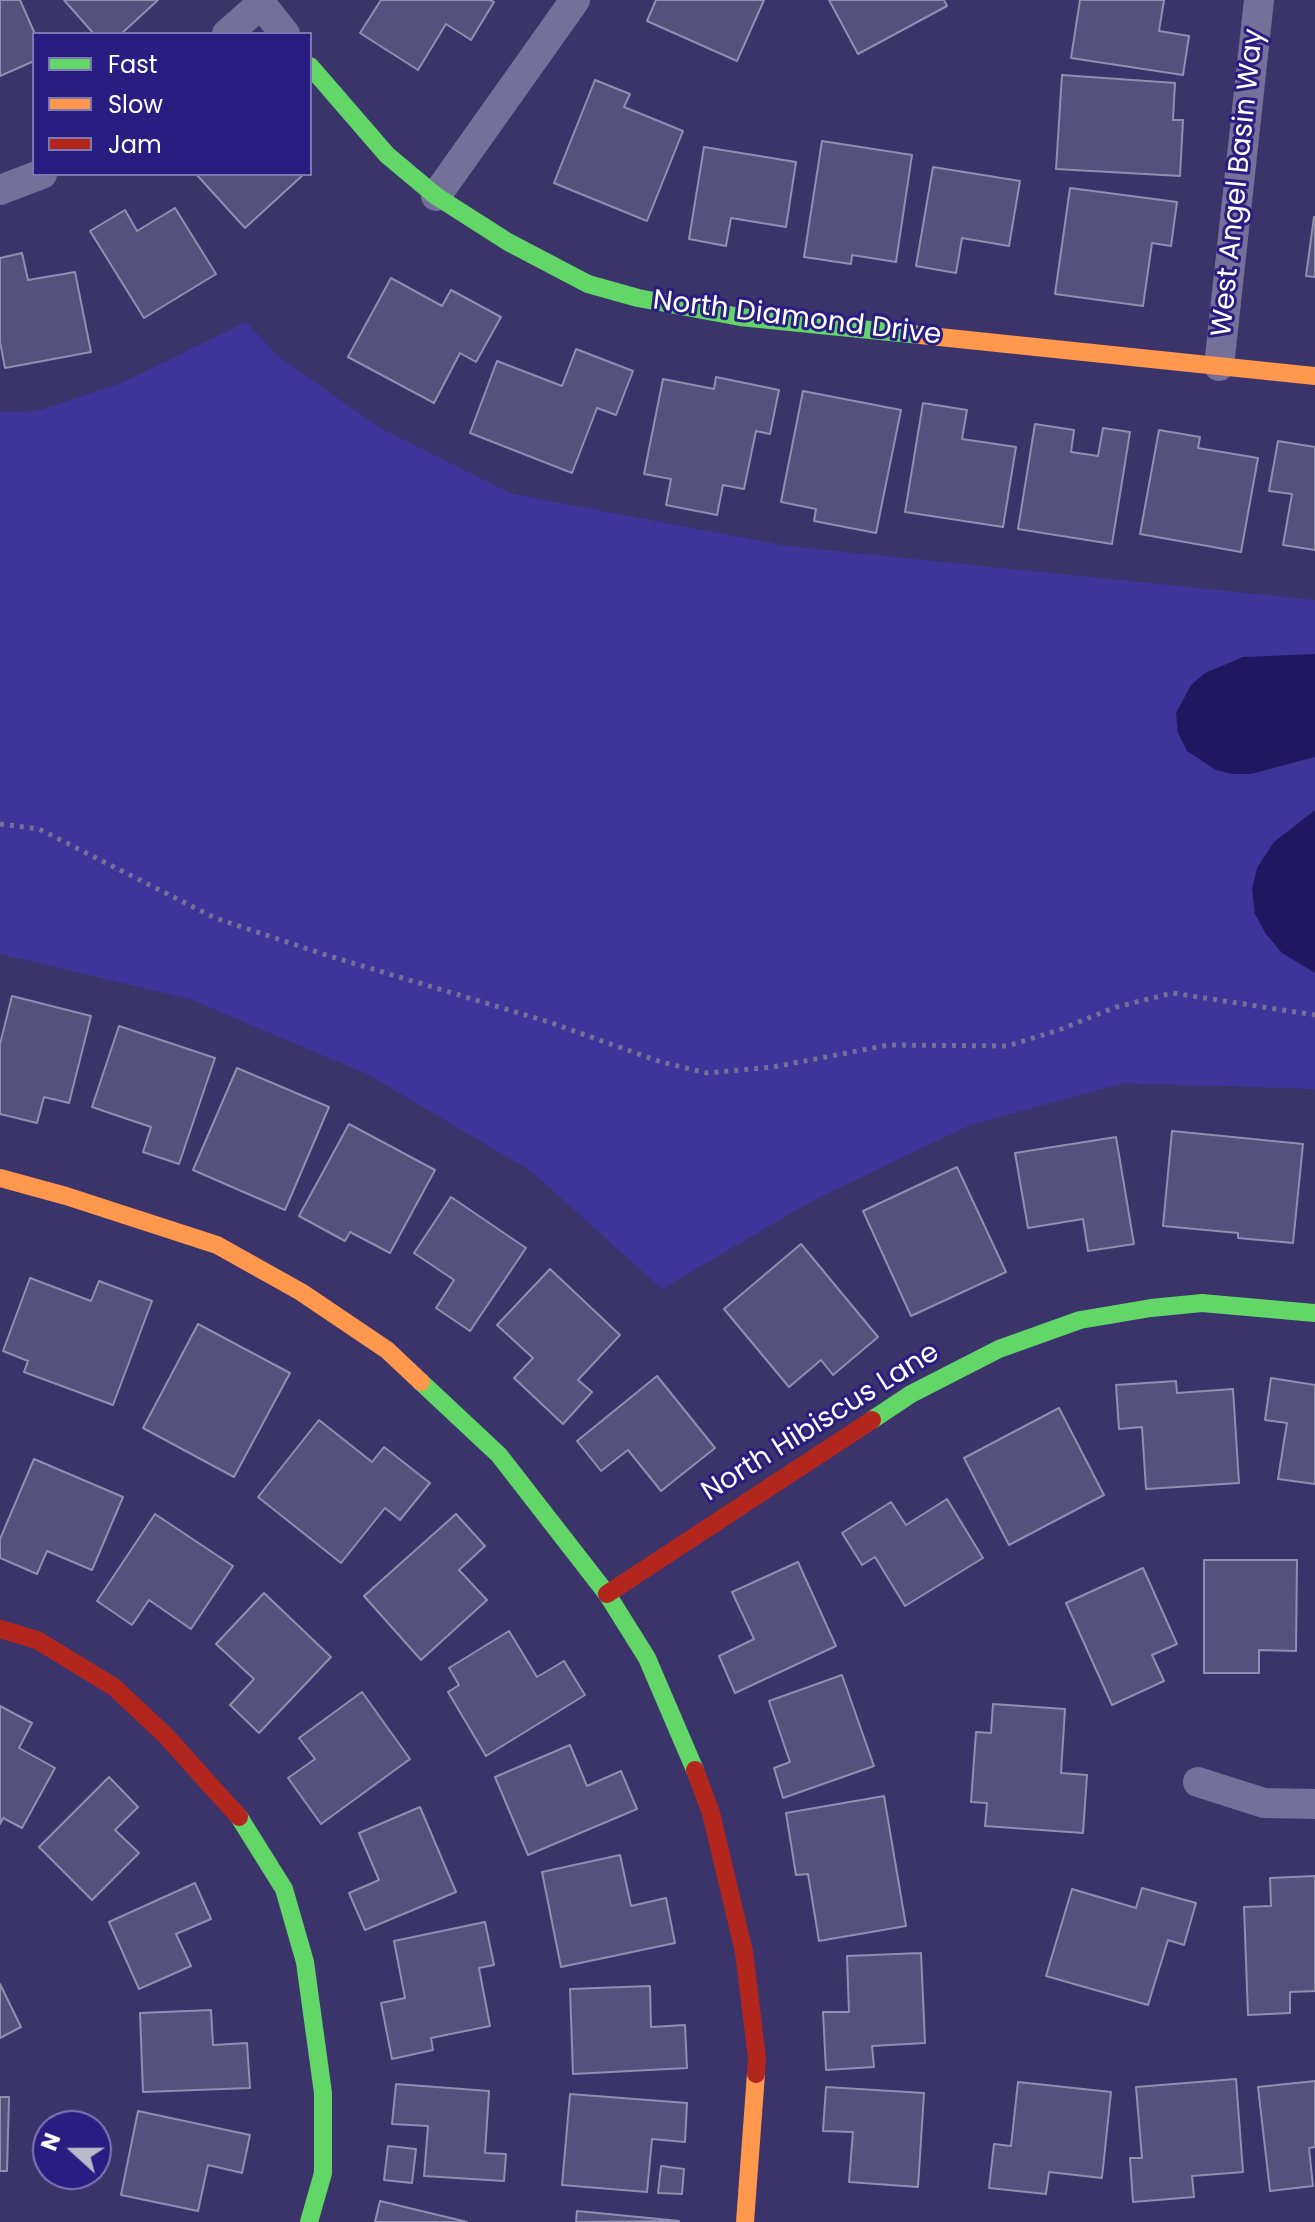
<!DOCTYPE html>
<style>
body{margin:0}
#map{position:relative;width:1315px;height:2222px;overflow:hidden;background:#3b346b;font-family:Poppins,sans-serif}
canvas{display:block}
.legend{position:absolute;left:32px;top:32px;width:280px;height:144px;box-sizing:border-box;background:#2a1d82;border:2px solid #7f77b4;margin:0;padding:10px 14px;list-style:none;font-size:24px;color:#fff}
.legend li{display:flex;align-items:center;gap:16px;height:40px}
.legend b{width:40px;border:2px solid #7f77b4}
.north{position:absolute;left:32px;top:2110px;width:80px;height:80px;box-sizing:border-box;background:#2a1d82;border:2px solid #7f77b4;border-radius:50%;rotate:291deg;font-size:22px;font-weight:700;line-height:32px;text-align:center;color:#fff}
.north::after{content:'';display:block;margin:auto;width:28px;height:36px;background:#bab8cb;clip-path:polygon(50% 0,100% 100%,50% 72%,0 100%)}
</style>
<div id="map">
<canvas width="1315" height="2222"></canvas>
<ul class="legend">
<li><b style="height:10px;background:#63d668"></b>Fast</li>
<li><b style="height:10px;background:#ff974d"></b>Slow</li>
<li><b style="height:10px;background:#b3261e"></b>Jam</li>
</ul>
<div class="north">N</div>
</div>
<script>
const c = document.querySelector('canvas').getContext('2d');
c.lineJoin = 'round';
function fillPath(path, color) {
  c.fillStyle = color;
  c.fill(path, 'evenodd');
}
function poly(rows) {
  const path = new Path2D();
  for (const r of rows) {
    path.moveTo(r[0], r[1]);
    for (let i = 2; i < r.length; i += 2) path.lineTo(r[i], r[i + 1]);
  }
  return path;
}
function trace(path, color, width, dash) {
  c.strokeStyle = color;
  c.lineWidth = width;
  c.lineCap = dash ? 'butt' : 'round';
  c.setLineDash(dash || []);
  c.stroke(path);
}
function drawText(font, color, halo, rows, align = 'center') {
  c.font = font + ' Poppins,sans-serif';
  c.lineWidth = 6;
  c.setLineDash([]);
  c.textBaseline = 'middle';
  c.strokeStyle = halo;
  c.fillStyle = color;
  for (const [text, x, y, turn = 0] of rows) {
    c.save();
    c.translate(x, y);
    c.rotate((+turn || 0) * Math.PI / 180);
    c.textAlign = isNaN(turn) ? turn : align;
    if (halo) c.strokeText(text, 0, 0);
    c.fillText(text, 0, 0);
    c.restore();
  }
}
fillPath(poly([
 [246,322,279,357,380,428,512,494,787,546,1315,600,1315,1089,1124,1083,970,1125,812,1201,662,1289,531,1171,367,1074,190,999,0,954,0,412,38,411,124,382]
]), '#3f349a');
fillPath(poly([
 [1315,654,1315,757,1251,774,1233,774,1216,770,1187,751,1178,733,1176,713,1191,685,1205,673,1243,657],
 [1315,810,1315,973,1282,953,1266,934,1255,914,1252,889,1257,868,1274,842]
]), '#211761');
const building = poly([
 [0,0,20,0,35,34,34,61,0,76,0,0],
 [64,0,158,0,121,34,94,34,64,0],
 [381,0,490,0,494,2,471,40,446,24,418,70,360,33,381,0],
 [656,0,764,0,737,61,647,21,656,0],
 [829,0,944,0,947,6,858,54,829,0],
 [1080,0,1164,0,1159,31,1189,36,1183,75,1071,58,1080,0],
 [1062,75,1175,83,1173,120,1183,120,1180,176,1056,169,1062,75],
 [595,80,630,94,624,107,683,131,647,221,554,183,595,80],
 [822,141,912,155,896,262,852,255,851,264,804,257,822,141],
 [704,147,796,162,786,227,731,218,726,246,689,239,704,147],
 [933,167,1020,181,1009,246,962,238,956,273,916,266,933,167],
 [196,174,304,174,245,228,196,174],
 [1070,188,1177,202,1171,246,1152,243,1143,306,1055,294,1070,188],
 [175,208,216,274,144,318,90,231,125,210,137,231,175,208],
 [1314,217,1315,217,1315,277,1306,276,1314,217],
 [22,253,28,280,75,272,91,352,5,368,0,342,0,258,22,253],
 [391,278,442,306,451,290,501,317,476,362,460,353,434,403,348,357,391,278],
 [576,349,633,371,616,415,597,408,572,473,470,433,497,361,562,386,576,349],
 [716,377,779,390,770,434,756,431,744,489,723,485,717,515,666,505,671,479,644,474,663,379,714,389,716,377],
 [803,391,901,410,876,533,814,521,816,509,781,502,803,391],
 [923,403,967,410,962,439,1016,447,1003,527,905,512,923,403],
 [1035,424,1074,430,1071,452,1098,456,1103,428,1130,432,1112,544,1018,529,1035,424],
 [1159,430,1200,437,1198,448,1258,458,1241,552,1140,534,1159,430],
 [1278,441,1315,447,1315,550,1283,545,1292,494,1269,491,1278,441],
 [12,996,91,1016,69,1103,44,1097,37,1123,0,1114,0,1044,12,996],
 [119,1026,215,1058,179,1164,143,1152,151,1127,92,1107,119,1026],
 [237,1068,329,1107,285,1210,193,1170,237,1068],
 [349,1124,435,1170,390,1253,350,1232,345,1241,299,1216,349,1124],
 [1172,1131,1303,1144,1293,1243,1238,1238,1238,1233,1163,1226,1172,1131],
 [1116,1137,1134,1244,1088,1251,1083,1219,1028,1228,1015,1153,1116,1137],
 [957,1167,1006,1272,911,1316,863,1211,957,1167],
 [451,1197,526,1248,470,1331,436,1308,454,1280,414,1253,451,1197],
 [801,1244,878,1337,833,1375,821,1360,789,1387,724,1309,801,1244],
 [550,1269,620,1335,578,1380,592,1392,563,1424,514,1378,533,1358,497,1325,550,1269],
 [30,1278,91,1301,99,1281,152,1301,113,1405,24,1372,28,1361,3,1351,30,1278],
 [198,1324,290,1373,234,1477,143,1428,198,1324],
 [657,1376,715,1448,661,1491,628,1450,601,1471,577,1441,657,1376],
 [1271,1378,1315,1385,1315,1484,1278,1479,1287,1423,1265,1420,1271,1378],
 [1176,1381,1177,1393,1233,1389,1239,1483,1146,1489,1142,1427,1119,1429,1116,1385,1176,1381],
 [1059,1408,1104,1495,1009,1545,964,1458,1059,1408],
 [319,1420,372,1462,384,1447,430,1483,400,1520,385,1508,341,1563,258,1497,319,1420],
 [34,1459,123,1497,92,1570,47,1551,37,1574,0,1558,0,1539,34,1459],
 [947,1499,983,1558,905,1606,875,1557,862,1565,842,1533,891,1502,906,1525,947,1499],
 [155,1514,233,1566,191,1629,149,1600,132,1625,97,1601,155,1514],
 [456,1514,485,1546,459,1570,487,1600,421,1660,364,1596,456,1514],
 [1204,1560,1297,1560,1296,1651,1259,1650,1259,1673,1204,1673,1204,1560],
 [798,1562,836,1646,735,1693,719,1656,754,1639,732,1592,798,1562],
 [1143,1568,1177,1644,1152,1655,1164,1681,1112,1705,1066,1603,1143,1568],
 [264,1593,331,1657,259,1733,230,1705,254,1679,216,1644,264,1593],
 [509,1631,537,1677,564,1661,585,1695,486,1756,448,1692,459,1685,449,1668,509,1631],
 [842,1675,874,1766,783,1798,774,1768,790,1762,769,1701,842,1675],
 [362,1692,410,1759,321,1824,288,1778,315,1759,299,1738,362,1692],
 [993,1704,1065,1709,1061,1773,1087,1775,1083,1833,985,1826,987,1803,971,1802,976,1732,991,1733,993,1704],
 [0,1706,32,1723,19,1748,55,1768,22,1828,3,1818,0,1824,0,1706],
 [570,1745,587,1786,621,1771,637,1809,528,1855,495,1777,570,1745],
 [109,1777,138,1807,115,1830,139,1853,92,1900,39,1847,109,1777],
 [884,1796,906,1926,819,1941,808,1874,796,1875,786,1813,884,1796],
 [420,1807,456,1892,365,1930,349,1893,379,1880,359,1833,420,1807],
 [620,1855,631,1906,666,1898,675,1943,561,1967,542,1872,620,1855],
 [1315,1876,1315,1991,1290,1992,1290,2013,1248,2015,1244,1907,1271,1906,1270,1878,1315,1876],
 [195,1883,211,1919,176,1934,191,1966,139,1989,109,1922,195,1883],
 [1142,1888,1196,1903,1184,1945,1168,1940,1148,2005,1046,1976,1072,1889,1136,1908,1142,1888],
 [485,1922,494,1965,479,1968,490,2026,431,2038,433,2050,392,2059,381,2003,405,1998,394,1941,485,1922],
 [921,1953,925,2043,872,2046,874,2067,826,2070,823,2012,849,2012,847,1956,921,1953],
 [0,1984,21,2027,0,2038,0,1984],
 [650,1986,651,2027,685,2025,687,2068,573,2074,570,1989,650,1986],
 [211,2010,213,2045,247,2043,250,2088,143,2092,140,2013,211,2010],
 [1236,2079,1243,2172,1192,2176,1194,2197,1133,2202,1130,2158,1142,2158,1136,2087,1236,2079],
 [1315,2081,1315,2147,1309,2148,1313,2186,1270,2191,1258,2087,1315,2081],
 [1018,2082,1111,2092,1102,2178,1049,2172,1046,2194,989,2188,994,2144,1011,2146,1018,2082],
 [396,2084,489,2091,485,2153,506,2154,504,2181,424,2176,428,2126,392,2124,396,2084],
 [826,2087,924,2093,918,2187,849,2182,853,2132,823,2131,826,2087],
 [570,2094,687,2103,685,2142,652,2139,647,2192,562,2185,570,2094],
 [0,2097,9,2097,7,2171,0,2171,0,2097],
 [138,2111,250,2135,242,2173,208,2165,198,2211,121,2195,138,2111],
 [388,2146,416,2149,412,2183,384,2180,388,2146],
 [661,2166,684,2169,682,2194,658,2193,661,2166],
 [380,2201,467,2222,375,2222,380,2201],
 [577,2211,679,2221,576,2222,577,2211]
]);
fillPath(building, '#55507c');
trace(building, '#918eaf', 2);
trace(poly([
 [0,824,39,829,215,918,326,955,549,1022,661,1062,707,1073,773,1067,889,1045,1007,1046,1059,1030,1116,1007,1173,993,1315,1015]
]), '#757099', 5, [4, 6]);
trace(poly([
 [258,0,285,34],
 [227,34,261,4],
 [0,190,42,174],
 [436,196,575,0],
 [1219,366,1259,0],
 [1198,1782,1264,1803,1315,1804]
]), '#757099', 30);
trace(poly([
 [310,66,387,155,436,196,508,242,588,284,638,298,740,317,920,335],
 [421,1382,499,1455,607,1594,647,1658,695,1770],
 [872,1420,911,1394,999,1349,1080,1320,1151,1308,1202,1303,1315,1313],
 [239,1817,284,1889,305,1962,323,2093,323,2173,309,2222]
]), '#63d668', 18);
trace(poly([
 [920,335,1315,376],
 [0,1178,66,1196,217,1245,301,1292,387,1350,421,1382],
 [745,2222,756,2074]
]), '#ff974d', 18);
trace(poly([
 [607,1594,872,1420],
 [0,1629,37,1640,114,1687,166,1736,239,1817],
 [695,1770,711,1813,744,1952,757,2058,756,2074]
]), '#b3261e', 18);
drawText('28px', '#fff', '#2a1d82', [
 ["West Angel Basin Way",1239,183,-84],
 ["North Diamond Drive",797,319,7],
 ["North Hibiscus Lane",821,1423,-32]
]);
</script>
